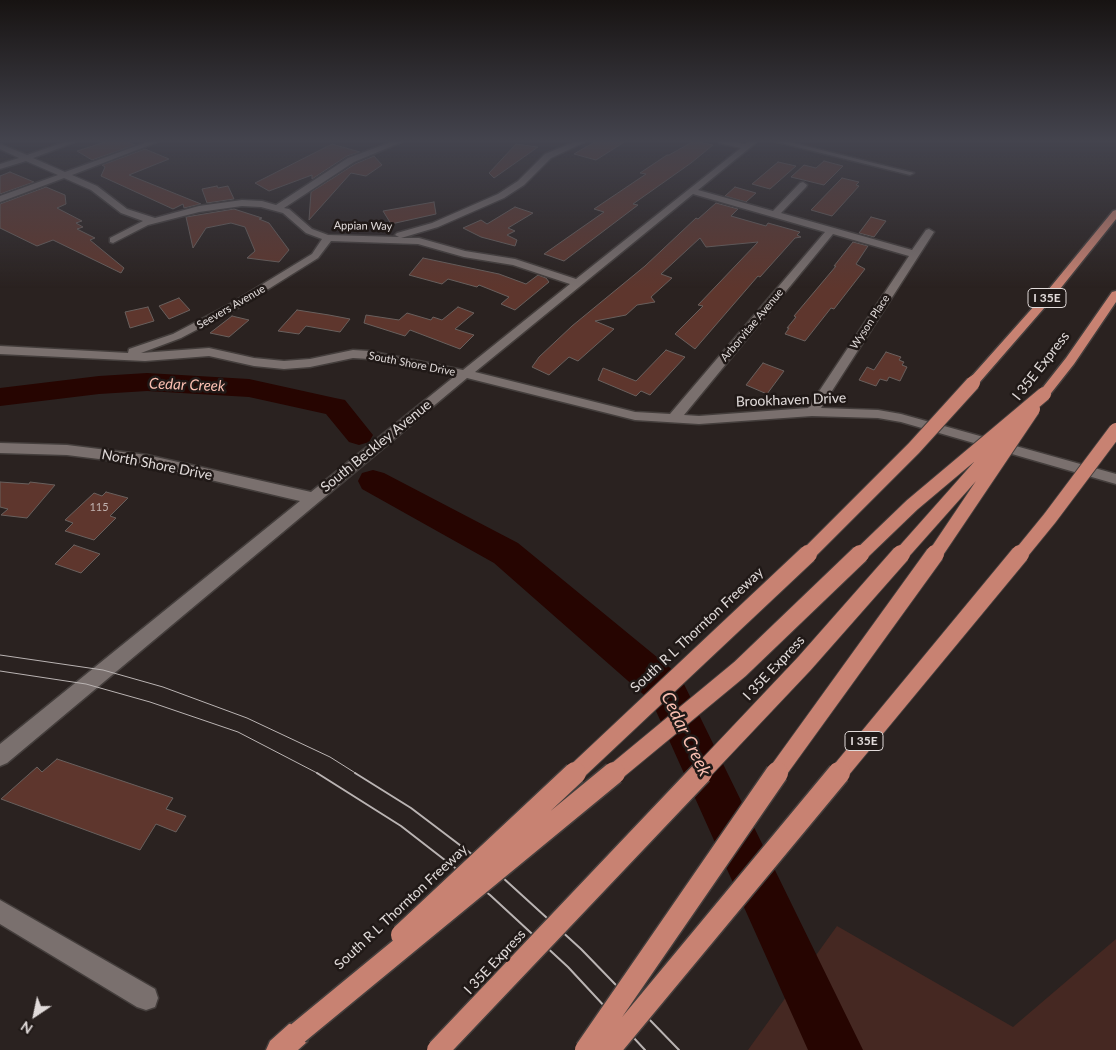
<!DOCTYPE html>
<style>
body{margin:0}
#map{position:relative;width:1116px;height:1050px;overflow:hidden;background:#2a2220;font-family:Lato,sans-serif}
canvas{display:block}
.north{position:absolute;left:10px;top:990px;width:50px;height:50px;-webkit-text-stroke:4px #201917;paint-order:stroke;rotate:214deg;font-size:14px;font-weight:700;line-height:20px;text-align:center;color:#e1dbda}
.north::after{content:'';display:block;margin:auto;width:18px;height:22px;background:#e1dbda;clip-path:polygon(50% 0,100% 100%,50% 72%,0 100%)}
</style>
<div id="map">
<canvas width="1116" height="1050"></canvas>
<div class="north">N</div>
</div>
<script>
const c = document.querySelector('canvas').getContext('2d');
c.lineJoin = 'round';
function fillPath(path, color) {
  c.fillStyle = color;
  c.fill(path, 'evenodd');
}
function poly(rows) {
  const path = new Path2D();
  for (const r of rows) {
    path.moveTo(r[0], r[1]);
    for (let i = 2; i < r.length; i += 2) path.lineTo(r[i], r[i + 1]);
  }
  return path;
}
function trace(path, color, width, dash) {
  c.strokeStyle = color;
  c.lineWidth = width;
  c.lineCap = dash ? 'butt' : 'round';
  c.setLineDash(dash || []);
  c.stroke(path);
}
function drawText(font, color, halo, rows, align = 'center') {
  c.font = font + ' Lato,sans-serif';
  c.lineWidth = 5;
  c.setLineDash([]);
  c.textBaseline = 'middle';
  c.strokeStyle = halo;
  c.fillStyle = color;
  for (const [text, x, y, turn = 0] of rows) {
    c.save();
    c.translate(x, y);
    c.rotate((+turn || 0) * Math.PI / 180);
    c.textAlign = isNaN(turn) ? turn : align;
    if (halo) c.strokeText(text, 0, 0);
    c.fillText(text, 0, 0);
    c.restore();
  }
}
fillPath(poly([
 [837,926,1013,1027,1116,939,1116,1050,748,1050]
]), '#452822');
fillPath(poly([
 [147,373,249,379,335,398,345,400,373,435,369,442,359,445,349,442,326,414,249,397,147,391,99,394,0,406,0,388,99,376,147,373],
 [373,470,384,473,518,543,680,676,863,1050,808,1050,652,702,494,563,362,489,358,481,362,473,373,470]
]), '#260501');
const building = poly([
 [108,141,125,141,135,145,92,160,77,151,108,141],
 [596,141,626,141,596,160,574,154,596,141],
 [694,141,713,145,691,163,633,204,638,205,564,261,544,254,604,212,594,209,646,174,640,173,667,155,669,155,694,141],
 [332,144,360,152,347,156,312,179,312,175,269,191,255,183,332,144],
 [516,144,538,147,494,178,489,173,516,144],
 [145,149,169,159,129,175,201,204,184,208,183,204,173,209,101,176,105,167,102,165,145,149],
 [374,156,382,165,366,176,351,173,309,220,311,192,355,164,374,156],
 [824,161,843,166,824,185,791,177,804,165,816,168,824,161],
 [778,162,796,166,770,189,752,184,778,162],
 [10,172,34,182,0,194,0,176,10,172],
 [842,178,859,182,856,185,859,186,832,216,811,210,842,178],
 [217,186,218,188,228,186,234,199,207,203,202,189,217,186],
 [46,187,65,195,66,204,57,208,82,221,76,223,83,227,77,229,95,238,90,240,124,268,121,273,53,240,37,246,0,228,0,204,46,187],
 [735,187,756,193,746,202,725,196,735,187],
 [434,202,436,214,391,224,383,211,434,202],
 [716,203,738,209,731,216,766,226,768,223,800,232,797,235,801,237,795,238,760,277,758,276,695,349,675,334,703,306,698,305,758,242,706,247,700,238,661,274,672,278,651,297,655,302,637,305,626,315,595,321,614,329,578,361,569,357,549,375,532,367,539,357,572,326,645,266,696,218,698,219,716,203],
 [515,207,533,213,508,228,515,231,507,235,517,240,515,246,481,237,463,228,481,220,487,224,515,207],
 [234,209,262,218,259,219,269,223,289,250,279,262,247,258,255,251,245,227,231,223,206,228,193,248,186,217,234,209],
 [871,217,886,221,874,237,859,233,871,217],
 [853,242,868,246,856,264,865,269,834,309,831,308,805,341,785,334,789,328,787,328,796,317,794,316,836,266,834,266,853,242],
 [423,258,499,274,526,284,538,275,546,278,549,282,515,310,501,304,509,297,479,285,477,287,448,279,442,284,409,275,423,258],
 [179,298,190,310,169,319,159,306,179,298],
 [148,307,154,321,130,328,125,312,148,307],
 [458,307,474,313,455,329,474,335,460,349,410,330,405,336,364,323,366,315,399,320,407,313,431,320,433,317,442,320,458,307],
 [297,310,329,315,350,319,340,332,306,326,299,334,278,331,297,310],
 [232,316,249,320,229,337,210,333,232,316],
 [666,350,685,357,650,395,641,391,636,396,598,380,603,368,636,381,666,350],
 [886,352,901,357,899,360,904,362,902,365,907,367,900,381,889,377,887,381,880,379,876,386,859,380,867,367,874,370,886,352],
 [763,363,784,371,767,394,746,385,763,363],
 [0,482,29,484,30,482,55,485,27,518,1,515,8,509,0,507,0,482],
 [106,492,128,498,110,516,116,518,94,540,65,531,73,523,65,520,94,493,102,496,106,492],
 [74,545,100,554,81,573,55,564,74,545],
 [57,759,173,798,166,809,186,816,176,832,156,824,140,850,1,799,37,767,42,772,57,759]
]);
fillPath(building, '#5e362d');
trace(building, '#69605d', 1);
const minor = poly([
 [68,141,78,141,33,158,65,172,150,141,160,141,72,175,97,186,127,209,155,218,199,206,242,200,262,201,276,205,348,158,394,141,404,141,354,162,284,208,289,209,312,229,328,235,399,237,395,235,397,233,432,223,498,194,518,181,545,154,577,141,587,141,551,158,524,185,504,198,438,227,401,238,419,238,465,251,515,259,576,279,741,148,719,143,718,141,730,141,745,144,750,141,758,141,698,190,773,211,800,183,803,182,807,185,806,187,781,213,912,250,926,230,929,229,934,232,821,408,878,410,901,414,1116,474,1116,484,901,422,878,418,812,416,699,424,635,420,467,378,7,763,0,766,0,744,300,501,147,465,67,455,0,453,0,443,67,445,147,455,311,492,455,376,369,359,353,358,310,367,284,369,254,366,209,356,145,361,0,354,0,346,128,353,129,349,173,334,230,304,312,254,322,239,306,233,283,213,261,207,242,206,199,212,148,225,113,243,110,242,110,238,143,221,121,213,91,190,64,178,0,202,0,196,58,175,26,161,0,169,0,164,19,158,0,149,0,144,27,155,68,141],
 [693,194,825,232,670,414,635,412,475,372,693,194],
 [833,234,909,256,808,408,699,416,684,415,833,234],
 [331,241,418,244,464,257,513,265,570,284,463,370,369,351,353,350,310,359,284,361,254,358,209,348,141,353,181,338,238,308,318,258,331,241],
 [773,141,785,141,914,173,910,175,773,141],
 [0,900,155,989,158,998,155,1007,146,1010,137,1007,0,924,0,900]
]);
const highway = poly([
 [1116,210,1116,219,1052,299,979,383,971,383,969,380,971,377,1044,295,1113,211,1116,210],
 [1116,291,1116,302,1074,364,1048,397,1040,397,1038,394,1040,391,1066,358,1112,292,1116,291],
 [298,1021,307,1024,310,1033,307,1042,298,1050,266,1050,270,1041,289,1024,298,1021]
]);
trace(minor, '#443e3c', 3);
trace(highway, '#443e3c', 3);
fillPath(minor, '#7a706e');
fillPath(highway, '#c88272');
trace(poly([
 [0,655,103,670,163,687,247,718,330,757,357,774],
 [0,671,86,684,150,702,238,732,319,774]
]), '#bab4b3', 1);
trace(poly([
 [317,773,401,826,490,895,568,967,645,1050],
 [355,773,411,808,502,877,581,949,679,1050]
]), '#bab4b3', 2);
const highwayBridgeFar3 = poly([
 [972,384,975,380]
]);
const highwayBridgeFar2 = poly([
 [806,556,914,448,973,383],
 [859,556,912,505,1044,394],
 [900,556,1011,431],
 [934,556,1033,409],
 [1019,556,1050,518,1116,430]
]);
const highwayBridgeFar1 = poly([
 [574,774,808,554],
 [613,774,740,669,860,554],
 [700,774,804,664,901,554],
 [776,774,935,554],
 [838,774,1020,554]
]);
const highwayBridge = poly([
 [402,935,575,773],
 [298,1033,614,773],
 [438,1050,701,773],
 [586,1050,777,773],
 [609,1050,839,773]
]);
trace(highwayBridgeFar3, '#443e3c', 12, []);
trace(highwayBridgeFar2, '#443e3c', 16, []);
trace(highwayBridgeFar1, '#443e3c', 20, []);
trace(highwayBridge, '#443e3c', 25, []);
trace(highwayBridgeFar3, '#c88272', 11);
trace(highwayBridgeFar2, '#c88272', 14);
trace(highwayBridgeFar1, '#c88272', 18);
trace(highwayBridge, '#c88272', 22);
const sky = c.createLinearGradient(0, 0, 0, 288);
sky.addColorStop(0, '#171312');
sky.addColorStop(0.49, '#44444e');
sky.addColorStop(1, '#44444e00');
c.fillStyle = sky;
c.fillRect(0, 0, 1116, 288);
drawText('11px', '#e1dbda', '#201917', [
 ["Appian Way",363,226,1],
 ["Seevers Avenue",231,307,-30],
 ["Wyson Place",870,322,-57],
 ["Arborvitae Avenue",752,325,-50],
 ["South Shore Drive",412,364,11]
]);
drawText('11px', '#c0b2af', null, [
 ["115",99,507]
]);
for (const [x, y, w] of [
 [1047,298,38],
 [864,741,38]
]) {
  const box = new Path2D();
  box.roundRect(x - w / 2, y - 9.5, w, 19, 4);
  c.fillStyle = '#201917';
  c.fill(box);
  trace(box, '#e1dbda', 1);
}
drawText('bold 12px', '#e1dbda', null, [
 ["I 35E",1047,298],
 ["I 35E",864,741]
]);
drawText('14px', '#e1dbda', '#201917', [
 ["I 35E Express",1041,366,-52],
 ["Brookhaven Drive",791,400,-2],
 ["South Beckley Avenue",376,446,-39],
 ["North Shore Drive",157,465,11],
 ["South R L Thornton Freeway",697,630,-43],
 ["I 35E Express",774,668,-47],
 ["South R L Thornton Freeway",401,907,-43],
 ["I 35E Express",495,962,-47]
]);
drawText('italic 15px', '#f9beb0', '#201917', [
 ["Cedar Creek",187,385,2]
]);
drawText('italic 18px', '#f9beb0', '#201917', [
 ["Cedar Creek",686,734,64]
]);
</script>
